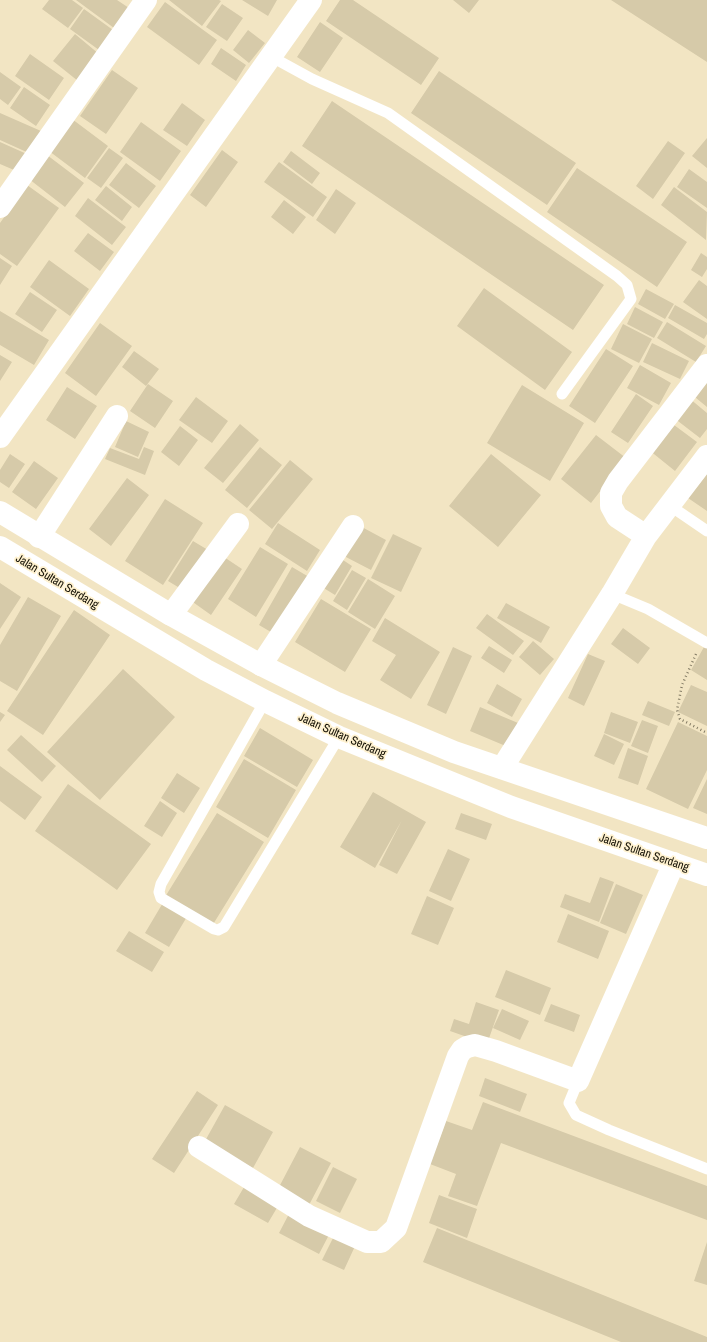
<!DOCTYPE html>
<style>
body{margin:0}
canvas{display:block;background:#f2e5c3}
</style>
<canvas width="707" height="1342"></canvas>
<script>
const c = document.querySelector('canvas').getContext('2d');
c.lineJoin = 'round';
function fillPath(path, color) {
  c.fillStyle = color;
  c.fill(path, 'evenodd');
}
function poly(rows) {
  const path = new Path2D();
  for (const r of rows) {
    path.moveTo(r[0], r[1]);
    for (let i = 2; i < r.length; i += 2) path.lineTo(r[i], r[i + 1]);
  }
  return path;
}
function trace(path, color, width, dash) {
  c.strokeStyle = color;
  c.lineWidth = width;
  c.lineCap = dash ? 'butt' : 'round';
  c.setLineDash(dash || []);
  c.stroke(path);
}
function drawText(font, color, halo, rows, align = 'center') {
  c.font = font + ' "Archivo Narrow",sans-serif';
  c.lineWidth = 3.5;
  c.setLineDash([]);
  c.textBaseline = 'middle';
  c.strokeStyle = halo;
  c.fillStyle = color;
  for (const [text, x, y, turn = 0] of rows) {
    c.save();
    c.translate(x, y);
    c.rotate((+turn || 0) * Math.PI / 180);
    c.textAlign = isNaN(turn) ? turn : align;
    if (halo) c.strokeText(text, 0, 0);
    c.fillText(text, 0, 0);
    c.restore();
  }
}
fillPath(poly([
 [49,0,72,0,83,8,68,28,42,9],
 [76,0,117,0,129,8,114,28],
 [169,0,219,0,221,1,202,26],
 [242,0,277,0,268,16],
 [340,0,353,0,439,58,421,85,326,21],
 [453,0,479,0,469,13],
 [611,0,707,0,707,62],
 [165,2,217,40,199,65,147,27],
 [222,4,243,18,227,41,206,27],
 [84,9,113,30,99,50,70,29],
 [320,22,343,38,320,72,297,57],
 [248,30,265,43,249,63,233,50],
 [75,34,99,54,78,81,53,61],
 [221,48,246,65,236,81,211,64],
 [30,54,64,78,49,100,15,76],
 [112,70,138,88,106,134,80,116],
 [439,71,576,163,547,205,411,113],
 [0,72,21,87,8,105,0,99],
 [24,87,50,105,36,126,10,108],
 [332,101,604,285,573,330,302,146],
 [182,103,205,120,187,146,163,130],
 [0,113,41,131,31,154,0,140],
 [72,119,108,146,85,178,49,151],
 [141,122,181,151,160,181,120,152],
 [707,138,707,168,692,156],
 [668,141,685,153,653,199,636,186],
 [0,142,29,155,21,173,0,164],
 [109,148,123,158,101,188,87,178],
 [222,150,238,162,206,207,190,195],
 [291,151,320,173,312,184,283,162],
 [47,155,84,183,65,207,29,179],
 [279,162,327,197,313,217,264,182],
 [126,163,156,186,139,208,109,185],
 [577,168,687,242,657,287,547,212],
 [689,169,707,182,707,208,677,187],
 [27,185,59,208,17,266,0,254,0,223],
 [106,186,132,207,122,221,95,200],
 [674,187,707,212,706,240,661,205],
 [336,189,356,203,335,234,316,220],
 [88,198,126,227,112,245,75,216],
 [284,200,306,217,293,234,271,217],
 [88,233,114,252,100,271,74,251],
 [701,253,707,257,707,269,702,277,691,270],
 [0,258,12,266,0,285],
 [49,260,89,289,70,316,30,287],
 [699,280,707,286,707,319,683,302],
 [484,288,572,352,545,390,457,326],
 [646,289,674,304,665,319,638,304],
 [30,292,57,310,42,332,15,314],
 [675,305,707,323,707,334,704,339,668,318],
 [635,307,663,322,654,338,627,324],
 [0,311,49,340,34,365,0,345],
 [667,322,706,346,696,362,657,338],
 [100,323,132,346,96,396,65,373],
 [623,324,652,339,639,363,611,349],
 [652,343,689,361,680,379,643,362],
 [606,349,633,366,595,423,569,406],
 [134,351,159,369,146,386,122,367],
 [0,355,12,362,0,381],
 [640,365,671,383,659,405,627,388],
 [707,378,707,407,690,393],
 [148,384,173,401,155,428,130,411],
 [522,385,584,423,550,481,487,443],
 [67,387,97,406,75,439,46,420],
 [636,394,653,406,628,443,611,432],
 [196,397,228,421,212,443,179,420],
 [689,398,707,413,707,429,700,438,674,418],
 [126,421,149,432,138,457,115,447],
 [670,422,697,442,675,471,649,450],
 [240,424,259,440,223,483,204,468],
 [180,426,198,440,179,466,161,452],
 [596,435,626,458,591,503,561,479],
 [144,447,154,451,145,475,105,459,110,448,139,459],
 [260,447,282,465,247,508,225,490],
 [10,454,25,464,9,488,0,482,0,470],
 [491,454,541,495,498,547,449,506],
 [290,460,313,479,272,529,249,510],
 [34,461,58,478,36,509,12,492],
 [707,474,707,511,688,498],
 [127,478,149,495,111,546,89,529],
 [165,499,203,523,163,585,125,561],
 [278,523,320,550,307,571,265,544],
 [360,526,386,540,371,570,344,556],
 [393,534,422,548,401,592,371,578],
 [193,541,208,550,183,590,168,581],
 [260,547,288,564,256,617,228,599],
 [221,555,242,569,211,615,190,600],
 [340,558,352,566,335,595,322,587],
 [292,567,309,577,276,635,259,625],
 [352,570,366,578,347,610,333,601],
 [368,579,395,596,375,629,348,612],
 [0,583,21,597,0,629],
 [28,597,61,616,17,691,0,681,0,645],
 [321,599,371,629,345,672,295,642],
 [506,603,550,627,541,643,497,618],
 [74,610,110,635,43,735,7,711],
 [487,614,524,641,513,655,476,628],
 [385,618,440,652,411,699,380,680,396,655,372,641],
 [623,628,650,648,638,664,611,644],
 [533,641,554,659,540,675,519,657],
 [489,646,512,660,504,673,481,658],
 [453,647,472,656,446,714,427,705],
 [704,647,707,648,707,680,691,670],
 [588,654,605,661,584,706,568,698],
 [123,669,175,717,100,800,47,752],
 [497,684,522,699,512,717,487,703],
 [691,685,707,692,707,726,678,712],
 [648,701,675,712,669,726,642,715],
 [480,707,518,723,508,747,470,731],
 [0,712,5,715,0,722],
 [611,712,638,722,630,743,604,733],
 [642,720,658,726,648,753,631,746],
 [678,722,707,736,707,770,688,809,646,789],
 [260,728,313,760,297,787,244,756],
 [604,734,624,744,614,765,594,756],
 [21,735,56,766,42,782,7,750],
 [628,748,648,756,638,785,618,778],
 [244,759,296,790,268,838,216,807],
 [0,766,42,797,25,820,0,801],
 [177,773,200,788,184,813,161,798],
 [707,779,707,814,693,808],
 [68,784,151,844,117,890,35,831],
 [373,792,426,822,397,874,379,865,402,820,375,868,340,847],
 [160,801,177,813,162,837,144,826],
 [217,813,264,842,212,926,165,897],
 [461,813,492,824,486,840,455,829],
 [448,849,470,859,451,901,429,891],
 [600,877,614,882,599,922,560,907,565,894,590,903],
 [616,884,643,895,626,934,600,923],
 [427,896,454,908,438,945,411,934],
 [164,901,188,915,169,947,145,933],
 [568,914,609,931,598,959,557,942],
 [129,931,164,952,152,972,116,951],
 [506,970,551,988,540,1015,495,997],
 [476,1002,499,1010,487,1044,450,1031,454,1019,469,1024],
 [551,1004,580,1015,574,1032,544,1021],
 [502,1009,529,1021,520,1040,493,1028],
 [485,1078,527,1094,520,1112,479,1096],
 [197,1091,218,1105,174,1173,152,1159],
 [483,1102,707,1186,707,1220,501,1143,477,1206,448,1196,456,1174,430,1164,446,1121,472,1130],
 [225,1105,273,1132,253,1168,205,1141],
 [300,1147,331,1163,309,1205,278,1189],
 [333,1167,357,1179,340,1213,316,1201],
 [247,1182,281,1201,268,1223,234,1204],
 [439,1195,477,1209,467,1238,429,1223],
 [291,1210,331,1231,319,1254,279,1233],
 [437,1228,707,1337,707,1342,621,1342,423,1262],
 [335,1234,356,1244,344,1270,322,1260],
 [707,1242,707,1285,694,1281]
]), '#d6caa9');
trace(poly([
 [696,654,682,685,677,710,680,719,707,733]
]), '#847c65', 2.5, [1, 3]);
trace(poly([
 [270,56,312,79,388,113,617,276,627,285,631,299,562,394],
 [669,505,707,531],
 [612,594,648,609,707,643],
 [265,701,161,884,159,892,161,898,214,929,218,930,224,927,339,737],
 [578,1081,569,1103,576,1115,609,1130,707,1169]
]), '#fff', 11);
trace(poly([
 [0,207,146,0],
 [646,536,617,517,611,506,611,493,618,481,707,365],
 [39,537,117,416],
 [171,615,238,524],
 [261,665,353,526],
 [502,768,612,594,646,536,707,456],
 [199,1147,309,1216,367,1242,381,1242,396,1228,458,1056,462,1050,467,1047,475,1045,496,1051,578,1081,674,863]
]), '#fff', 22);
trace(poly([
 [0,437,311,0]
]), '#fff', 22);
trace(poly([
 [0,512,171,615,261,665,337,703,454,752,707,838],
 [0,547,206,670,265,701,339,737,511,807,707,875]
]), '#fff', 22);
drawText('12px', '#151105', '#fff2d0', [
 ["Jalan Sultan Serdang",57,582,31],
 ["Jalan Sultan Serdang",342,736,24],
 ["Jalan Sultan Serdang",644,853,19]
]);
</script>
